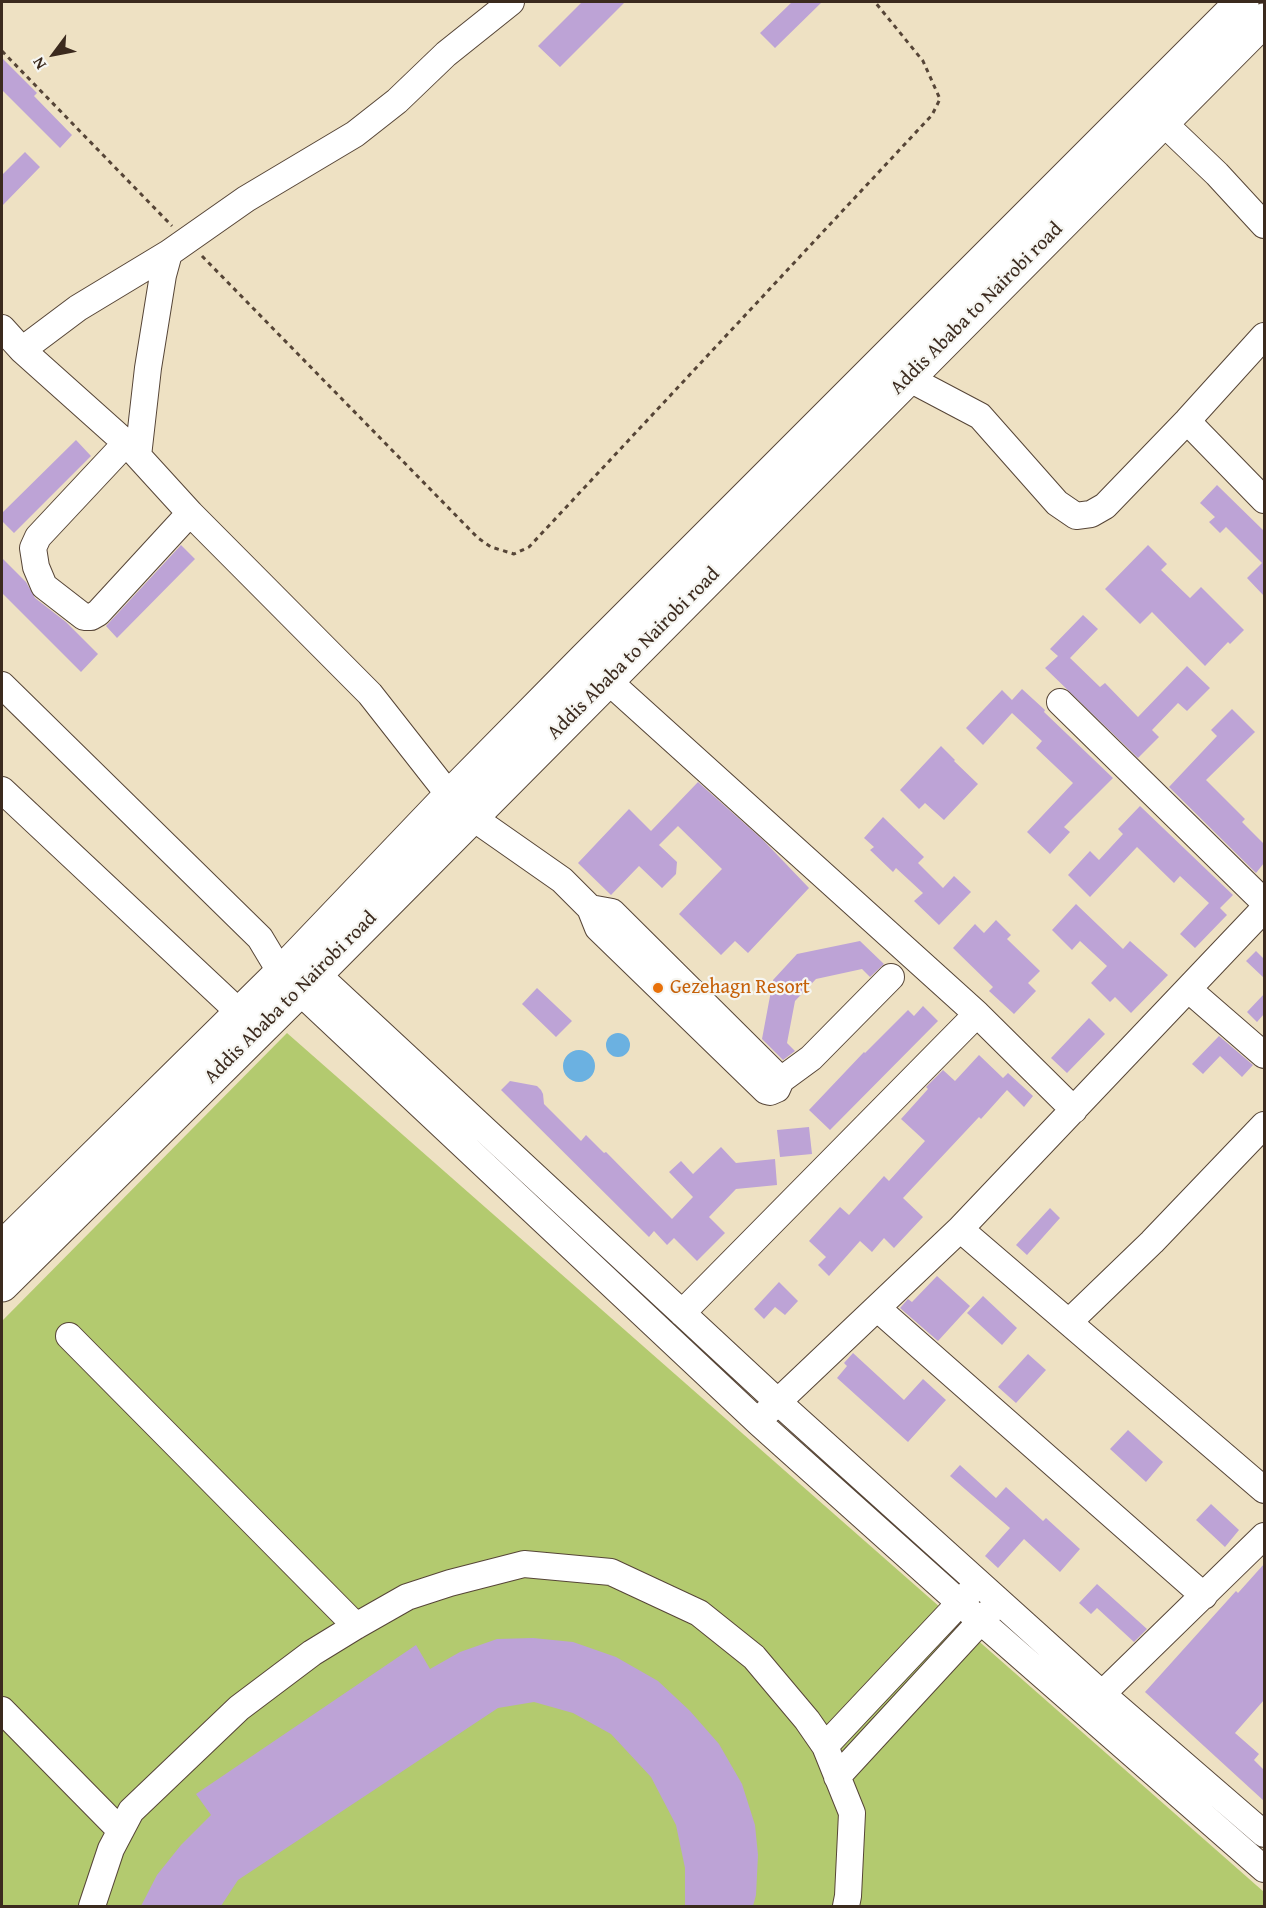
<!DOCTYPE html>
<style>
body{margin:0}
#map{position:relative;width:1266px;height:1908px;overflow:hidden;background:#eee1c3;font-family:"Gentium Book Plus",serif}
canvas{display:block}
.frame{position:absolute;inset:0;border:3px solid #3b2a1e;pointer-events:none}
.north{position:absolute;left:24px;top:24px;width:60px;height:60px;-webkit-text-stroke:4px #f6f6f2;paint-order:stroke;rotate:238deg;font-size:16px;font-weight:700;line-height:24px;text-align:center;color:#3b2a1e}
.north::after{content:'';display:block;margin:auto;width:21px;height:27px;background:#3b2a1e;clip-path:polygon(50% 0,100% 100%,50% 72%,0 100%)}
</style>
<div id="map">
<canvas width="1266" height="1908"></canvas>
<div class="frame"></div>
<div class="north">N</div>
</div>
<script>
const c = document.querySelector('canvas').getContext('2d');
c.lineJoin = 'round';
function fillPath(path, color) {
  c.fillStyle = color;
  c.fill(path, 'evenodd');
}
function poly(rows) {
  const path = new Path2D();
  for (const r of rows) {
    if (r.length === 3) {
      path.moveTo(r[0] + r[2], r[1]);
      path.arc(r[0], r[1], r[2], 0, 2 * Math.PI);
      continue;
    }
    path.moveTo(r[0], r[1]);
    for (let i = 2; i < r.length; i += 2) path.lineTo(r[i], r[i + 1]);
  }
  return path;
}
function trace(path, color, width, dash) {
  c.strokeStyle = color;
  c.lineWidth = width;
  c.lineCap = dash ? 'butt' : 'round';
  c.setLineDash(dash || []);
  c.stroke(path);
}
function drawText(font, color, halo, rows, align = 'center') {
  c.font = font + ' "Gentium Book Plus",serif';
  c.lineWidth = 4.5;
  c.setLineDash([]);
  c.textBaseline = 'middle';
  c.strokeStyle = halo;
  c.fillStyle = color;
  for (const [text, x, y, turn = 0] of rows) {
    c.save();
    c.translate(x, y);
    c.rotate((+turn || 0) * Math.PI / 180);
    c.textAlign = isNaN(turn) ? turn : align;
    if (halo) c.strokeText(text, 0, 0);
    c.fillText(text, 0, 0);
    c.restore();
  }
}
fillPath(poly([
 [287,1033,1264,1892,1264,1906,2,1906,2,1321]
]), '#b3ca6f');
fillPath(poly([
 [618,1045,12],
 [579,1066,16]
]), '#6bb1e1');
fillPath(poly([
 [582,2,625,2,560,67,538,46],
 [792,2,822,2,775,48,760,33],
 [2,58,37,93,34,96,72,135,60,148,2,90],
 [25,152,40,167,2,206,2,175],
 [76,440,91,456,14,533,2,521,2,513],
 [1217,485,1264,531,1264,596,1247,578,1262,563,1226,527,1220,533,1209,522,1215,517,1200,503],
 [181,545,195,559,117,638,106,626],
 [1148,545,1167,564,1161,570,1190,598,1201,587,1244,630,1230,644,1228,642,1205,666,1152,612,1140,624,1105,589],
 [2,558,26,582,35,598,66,622,98,654,81,672,2,593],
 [1083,615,1098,629,1070,658,1100,687,1105,683,1138,717,1187,666,1210,688,1187,711,1178,703,1152,730,1159,737,1138,758,1045,668,1058,656,1050,649],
 [1022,689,1045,710,1044,712,1113,778,1064,827,1070,832,1050,854,1027,832,1073,783,1036,748,1042,741,1012,713,983,745,966,728,1002,690,1012,700],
 [1232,709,1255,732,1206,780,1245,819,1242,822,1264,844,1264,863,1256,873,1169,787,1217,736,1211,730],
 [941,746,955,760,954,761,978,784,944,820,925,803,919,809,900,790],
 [698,782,763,840,809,888,748,953,735,941,721,955,679,914,722,869,678,826,659,845,677,862,676,874,662,888,639,866,611,895,578,863,629,809,651,831],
 [1140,806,1233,895,1220,908,1227,915,1195,948,1180,934,1209,903,1180,876,1174,883,1137,847,1090,897,1068,875,1090,851,1099,860,1123,834,1118,829],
 [883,817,924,857,918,863,943,888,954,876,971,892,939,925,914,901,923,893,896,868,893,872,870,850,874,847,864,838],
 [1076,904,1123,949,1130,941,1168,975,1131,1013,1115,997,1110,1002,1091,983,1107,966,1080,941,1072,950,1052,930],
 [996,920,1011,935,1007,939,1040,971,1028,983,1036,991,1014,1014,989,991,993,987,953,948,975,924,984,933],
 [860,941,884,964,870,977,862,969,816,979,795,1001,787,1043,795,1051,783,1060,762,1039,773,980,797,954],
 [1256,951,1264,959,1264,978,1246,961],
 [537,988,572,1021,556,1037,522,1004],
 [1264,994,1264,1014,1257,1022,1247,1012],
 [923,1006,938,1021,830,1130,809,1110,864,1052,865,1053,908,1010,914,1016],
 [1089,1018,1105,1034,1067,1073,1051,1058],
 [1219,1036,1253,1065,1242,1077,1220,1056,1203,1074,1192,1064],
 [979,1055,1003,1078,1008,1073,1033,1096,1024,1107,1007,1090,981,1119,979,1117,903,1198,923,1217,894,1248,884,1238,872,1252,860,1241,829,1276,818,1265,826,1257,809,1241,840,1207,849,1215,884,1176,889,1181,925,1141,901,1119,928,1089,926,1087,943,1070,955,1081],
 [510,1081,537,1086,541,1090,543,1094,544,1104,581,1141,586,1135,604,1153,606,1152,672,1219,693,1197,669,1172,681,1161,693,1174,721,1147,736,1163,775,1159,777,1185,736,1189,709,1217,725,1233,697,1261,674,1238,667,1245,654,1231,649,1237,501,1090],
 [809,1127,812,1154,780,1157,777,1130],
 [1050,1208,1060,1218,1027,1255,1016,1245],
 [937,1276,970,1306,938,1341,900,1308,908,1299,912,1302],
 [779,1282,798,1301,785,1315,775,1307,764,1319,754,1309],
 [983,1296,1017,1328,1002,1345,967,1313],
 [853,1353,904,1400,923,1379,946,1400,908,1442,837,1378,847,1366,844,1363],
 [1028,1354,1046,1370,1016,1403,998,1387],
 [1128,1430,1163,1462,1146,1482,1110,1449],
 [960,1465,996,1498,1006,1487,1043,1521,1046,1518,1080,1549,1060,1572,1024,1539,998,1568,985,1556,1010,1528,950,1476],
 [1211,1504,1239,1530,1225,1547,1196,1520],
 [1264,1564,1264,1700,1235,1733,1259,1754,1254,1760,1264,1770,1264,1801,1145,1692,1236,1591,1238,1593],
 [1097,1584,1147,1629,1134,1642,1097,1608,1091,1614,1079,1603],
 [533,1638,573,1642,616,1657,658,1681,690,1711,719,1744,742,1784,755,1825,758,1855,756,1895,753,1906,685,1906,685,1868,676,1825,651,1777,611,1734,573,1713,534,1702,498,1708,238,1880,221,1906,141,1906,157,1875,181,1845,211,1815,196,1794,416,1645,430,1669,460,1652,497,1639]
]), '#bda3d6');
const minor = poly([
 [1150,110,1217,174,1264,225],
 [2,328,22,350,126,443],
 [22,350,78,308,169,253],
 [908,378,980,416,1057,503,1076,516,1091,514,1105,506,1187,421,1264,336],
 [1187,421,1264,500],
 [138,456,126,443,38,537,33,548,36,567,44,586,84,617,91,617,98,613,190,513,138,456,148,368,163,275,169,253,246,199,355,134,397,101,446,54,511,2],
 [190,513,370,694,450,796],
 [595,669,977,1014,1074,1110],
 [2,685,260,938,281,973,299,991,758,1422,960,1603,1264,1869],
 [1060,702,1264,902],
 [2,790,240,1013],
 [472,817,562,880,590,908,598,928,766,1091,770,1092,777,1089,781,1080,811,1058,891,977],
 [590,908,612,912,781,1080],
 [303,961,777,1401,1102,1694,1264,1834],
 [1188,989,1264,1055],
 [960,1229,1264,1490],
 [877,1308,1204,1596],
 [682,1313,977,1014],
 [1069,1322,1152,1242,1264,1125],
 [69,1336,356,1626],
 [765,1414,960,1229,1264,909],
 [1102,1694,1264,1536],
 [2,1710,120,1830],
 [825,1746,971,1591],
 [837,1777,992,1609],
 [92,1906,111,1849,131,1811,239,1708,312,1653,356,1626,407,1597,450,1583,524,1564,611,1572,699,1613,754,1657,807,1720,825,1746,852,1813,848,1896,846,1906]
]);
const highway = poly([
 [2,1248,281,973,450,796,585,659,1242,2],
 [2,1285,299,991,1264,20]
]);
trace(minor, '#564537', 28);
trace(highway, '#564537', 35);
trace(poly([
 [2,51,172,226],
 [202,256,478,538,491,547,514,554,529,547,932,115,940,99,923,61,875,2]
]), '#564537', 3, [4.5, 4.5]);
trace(minor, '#fff', 26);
trace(highway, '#fff', 33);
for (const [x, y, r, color] of [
 [658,988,6,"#e8710a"]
]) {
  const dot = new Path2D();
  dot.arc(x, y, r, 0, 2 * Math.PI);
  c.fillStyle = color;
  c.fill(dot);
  trace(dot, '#f6f6f2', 2);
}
drawText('20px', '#3b2a1e', '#f6f6f2', [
 ["Addis Ababa to Nairobi road",977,309,-45],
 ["Addis Ababa to Nairobi road",634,654,-45],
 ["Addis Ababa to Nairobi road",291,998,-45]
]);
drawText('20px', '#c56008', '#f6f6f2', [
 ["Gezehagn Resort",670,988]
], 'left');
</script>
